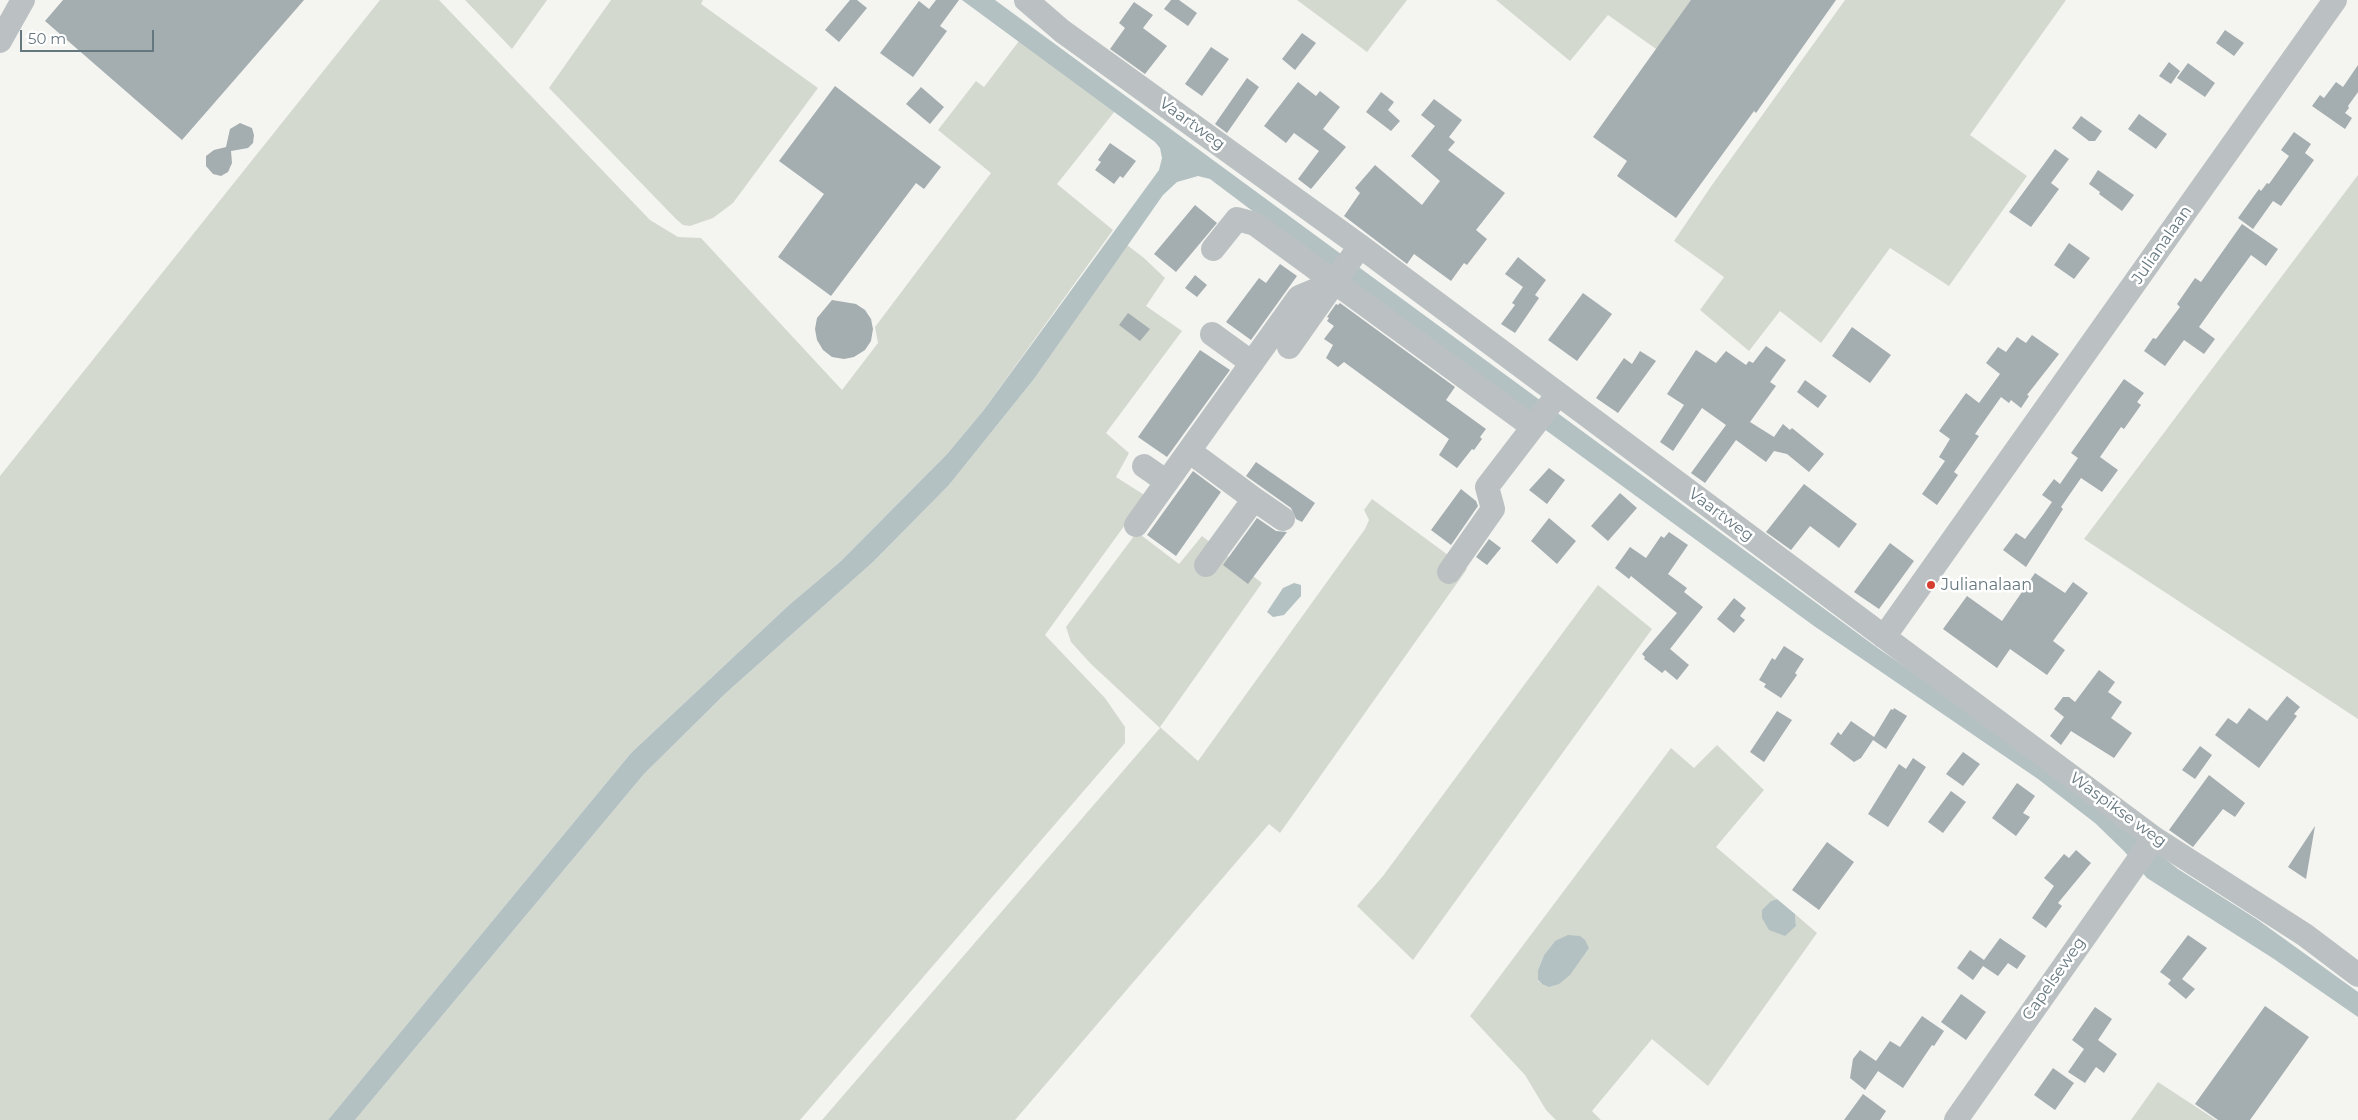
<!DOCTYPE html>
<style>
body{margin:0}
#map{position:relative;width:2358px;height:1120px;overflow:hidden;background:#f4f4f0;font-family:Montserrat,sans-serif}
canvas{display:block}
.scale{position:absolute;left:20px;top:30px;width:134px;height:22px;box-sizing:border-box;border:2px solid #65777f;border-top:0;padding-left:6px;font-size:15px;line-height:18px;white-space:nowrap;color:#65777f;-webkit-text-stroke:4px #fff;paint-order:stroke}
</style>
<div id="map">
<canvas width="2358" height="1120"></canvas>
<div class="scale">50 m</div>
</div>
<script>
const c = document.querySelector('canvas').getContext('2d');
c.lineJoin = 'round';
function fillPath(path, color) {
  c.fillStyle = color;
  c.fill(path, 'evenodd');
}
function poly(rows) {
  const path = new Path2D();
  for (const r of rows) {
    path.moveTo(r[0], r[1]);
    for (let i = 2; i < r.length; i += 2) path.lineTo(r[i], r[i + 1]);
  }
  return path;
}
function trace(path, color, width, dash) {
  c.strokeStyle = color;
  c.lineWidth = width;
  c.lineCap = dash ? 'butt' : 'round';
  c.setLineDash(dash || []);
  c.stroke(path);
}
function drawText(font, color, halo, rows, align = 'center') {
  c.font = font + ' Montserrat,sans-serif';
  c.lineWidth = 5;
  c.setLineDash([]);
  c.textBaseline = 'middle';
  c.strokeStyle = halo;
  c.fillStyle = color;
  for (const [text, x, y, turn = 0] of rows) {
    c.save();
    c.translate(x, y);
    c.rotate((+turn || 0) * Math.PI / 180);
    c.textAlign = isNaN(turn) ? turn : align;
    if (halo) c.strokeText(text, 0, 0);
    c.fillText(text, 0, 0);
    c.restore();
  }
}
fillPath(poly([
 [380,0,439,0,650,220,678,237,701,238,842,390,878,343,875,327,991,173,938,130,976,81,984,87,1019,41,1115,111,1057,184,1113,230,983,411,947,454,841,561,789,605,631,753,328,1120,0,1120,0,476],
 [465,0,547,0,512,49],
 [611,0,703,0,701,4,818,88,733,203,713,218,690,226,683,225,676,219,549,88],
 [1297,0,1407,0,1367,52],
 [1496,0,1695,0,1659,51,1608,15,1570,61],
 [1845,0,2066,0,1970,135,2027,176,1949,286,1890,248,1821,343,1780,311,1749,351,1700,310,1724,277,1674,241,1712,185],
 [2358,175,2358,719,2084,539],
 [1127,245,1144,258,1165,278,1146,306,1182,331,1106,433,1129,453,1116,477,1146,496,1045,635,1105,698,1125,727,1125,743,800,1120,355,1120,644,774,726,693,873,562,949,485,1034,379],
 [1372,499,1467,569,1280,833,1269,824,1015,1120,822,1120,1160,728,1091,664,1071,642,1066,627,1137,532,1179,564,1202,536,1262,583,1160,727,1198,761,1365,529,1369,520,1364,510],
 [1598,585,1652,629,1413,960,1357,906,1383,876],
 [1717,745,1764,790,1716,847,1777,899,1771,901,1796,926,1795,914,1817,933,1708,1086,1652,1039,1592,1111,1601,1120,1556,1120,1546,1110,1525,1075,1470,1016,1671,748,1694,768],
 [1555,941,1542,984,1538,981,1538,970,1544,955],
 [2158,1082,2216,1120,2131,1120]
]), '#d4d9d0');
fillPath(poly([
 [962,0,995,0,1879,649,2023,747,2178,869,2258,920,2358,992,2358,1017,2274,959,2147,878,2124,851,2095,823,2038,779,1814,626,1488,388,1210,179,1198,176,1177,182,1163,195,1034,379,949,485,873,562,726,693,644,774,355,1120,328,1120,631,753,789,605,841,561,947,454,983,411,1159,170,1162,158,1160,148,1155,142],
 [1294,583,1301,585,1301,596,1284,615,1273,617,1267,612,1283,588],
 [1777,899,1795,914,1796,926,1785,936,1769,930,1762,918,1762,910,1771,901],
 [1568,935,1580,936,1585,940,1589,948,1570,975,1559,984,1549,987,1542,984,1538,980,1538,970,1544,955,1555,941]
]), '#b3c1c3');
fillPath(poly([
 [63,0,304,0,182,140,45,21],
 [850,0,857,0,867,8,839,42,825,30],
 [936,0,959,0,940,26,947,31,913,77,880,53,919,1,929,9],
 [1171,0,1179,0,1197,13,1188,26,1164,9],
 [1691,0,1836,0,1756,113,1754,111,1676,218,1617,176,1627,161,1593,137],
 [1134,2,1153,15,1143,28,1167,46,1145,74,1110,49,1125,28,1119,23],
 [2225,30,2244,43,2234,56,2216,43],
 [1302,33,1316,43,1295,70,1282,59],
 [1211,47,1229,59,1202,96,1185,84],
 [2169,62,2180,71,2171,84,2159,76],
 [2188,63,2215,83,2205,97,2177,78],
 [2358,65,2358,92,2348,106,2349,108,2345,113,2352,118,2345,129,2312,106,2320,95,2324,98,2336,82,2343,87],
 [1247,78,1259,87,1227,133,1215,124],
 [1298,82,1316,96,1320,91,1340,107,1323,129,1346,147,1311,189,1298,179,1319,151,1294,133,1286,143,1264,126],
 [835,86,941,167,924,189,916,183,831,296,778,257,824,194,779,161],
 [921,87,944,107,930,124,906,104],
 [1381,92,1394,102,1388,110,1400,121,1391,131,1366,112],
 [1434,99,1462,120,1449,137,1455,142,1448,150,1505,193,1476,230,1487,239,1467,265,1464,263,1451,281,1414,254,1407,264,1344,216,1360,193,1355,188,1375,165,1422,205,1440,181,1411,156,1435,126,1421,115],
 [2139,114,2167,134,2156,149,2128,129],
 [2081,116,2102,131,2095,141,2089,141,2072,128],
 [240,123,252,128,254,135,253,143,248,148,231,151,232,163,228,172,221,176,213,174,206,166,206,156,214,150,226,147,230,129],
 [2294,132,2311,144,2305,153,2314,160,2281,206,2273,201,2253,229,2238,218,2259,189,2261,191,2267,183,2269,184,2289,156,2281,150],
 [1110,143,1136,161,1123,178,1120,176,1114,184,1095,170,1101,162,1098,160],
 [2055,149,2069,159,2051,183,2059,189,2031,227,2009,212],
 [2098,170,2134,195,2122,211,2099,194,2100,192,2089,184],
 [1195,205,1217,223,1176,272,1154,254],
 [2242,224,2278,249,2266,266,2251,255,2221,296,2199,327,2215,339,2204,354,2184,340,2165,366,2144,351,2153,338,2156,339,2180,307,2177,304,2195,278,2201,282],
 [2069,243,2090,258,2074,279,2054,265],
 [1518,257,1546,280,1535,295,1539,298,1515,333,1501,324,1515,305,1512,303,1523,287,1505,274],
 [1280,264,1297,276,1251,340,1226,322,1259,278,1266,283],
 [1195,275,1207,285,1197,297,1185,288],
 [1583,293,1612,314,1577,361,1548,340],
 [832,300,856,304,865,310,871,319,873,329,871,341,865,350,854,357,844,359,832,357,823,350,817,340,815,329,817,318],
 [1340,303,1455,387,1446,400,1486,429,1480,437,1482,439,1474,450,1472,449,1457,468,1439,455,1449,439,1344,362,1338,367,1326,358,1333,345,1324,339,1334,326,1327,321,1329,318,1327,317,1336,304,1338,305],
 [1128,313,1150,329,1140,341,1119,325],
 [1852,327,1891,355,1870,383,1832,356],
 [2032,335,2059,354,2027,395,2029,396,2021,408,2011,400,2009,403,2001,397,1975,434,1979,436,1954,472,1958,475,1937,505,1922,494,1945,461,1939,457,1950,439,1939,431,1966,393,1979,403,2000,374,1986,363,1998,347,2006,352,2017,337,2026,343],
 [1766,346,1786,360,1770,382,1776,386,1750,422,1774,437,1783,424,1790,430,1792,428,1824,454,1809,472,1787,454,1774,451,1766,462,1736,440,1705,483,1691,473,1726,425,1702,408,1673,451,1660,442,1684,405,1667,394,1696,350,1716,363,1726,351,1746,365,1749,361,1753,363],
 [1200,350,1230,370,1167,457,1138,437],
 [1640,351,1656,361,1618,413,1596,398,1624,358,1632,364],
 [2124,379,2144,393,2137,402,2141,405,2124,429,2121,427,2100,457,2118,470,2102,492,2081,478,2061,507,2063,509,2026,567,2003,550,2016,533,2025,539,2043,515,2052,502,2042,495,2054,479,2060,484,2078,458,2071,453],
 [1805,380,1827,396,1818,408,1797,392],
 [1256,462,1315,503,1302,522,1296,519,1291,508,1246,476],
 [1549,468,1565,480,1547,504,1529,490],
 [1193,471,1221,492,1176,556,1147,535],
 [1804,484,1857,524,1839,548,1810,526,1791,550,1766,532],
 [1461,489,1476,501,1478,506,1451,545,1431,530],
 [1620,493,1637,508,1608,541,1591,526],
 [1257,518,1276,531,1287,532,1248,584,1223,565],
 [1549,518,1576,541,1557,564,1531,541],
 [1669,532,1688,545,1668,574,1687,588,1684,592,1703,607,1670,649,1689,665,1677,680,1665,670,1662,673,1644,659,1645,657,1642,654,1677,613,1631,576,1629,579,1615,568,1630,547,1646,558,1661,536,1664,538],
 [1489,539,1501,548,1487,565,1476,557],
 [1890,543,1914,561,1879,609,1854,592],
 [2035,573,2065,593,2073,582,2088,593,2053,641,2065,650,2047,675,2010,649,1997,668,1943,629,1967,596,2002,621],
 [1734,598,1746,608,1740,616,1745,620,1734,633,1717,619],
 [1784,646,1804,659,1795,673,1797,675,1781,698,1764,687,1766,684,1759,680,1772,658,1775,660],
 [2099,670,2115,682,2108,692,2122,702,2111,718,2132,733,2114,758,2071,731,2061,745,2050,736,2064,717,2054,709,2063,697,2069,697,2075,702],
 [2287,696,2300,707,2294,714,2297,716,2259,768,2215,735,2228,718,2237,724,2249,708,2267,721],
 [1894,708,1907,716,1886,749,1873,740,1861,758,1854,762,1830,744,1838,732,1841,735,1851,721,1874,737,1891,709,1893,710],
 [1777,711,1792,720,1764,762,1750,752],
 [2200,746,2212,755,2195,779,2182,770],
 [1963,752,1980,764,1963,786,1946,774],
 [1913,758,1926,767,1888,827,1868,814,1899,764,1906,769],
 [2209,775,2245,803,2235,817,2223,809,2193,847,2169,830],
 [2017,783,2035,796,2023,813,2030,817,2016,836,1992,818],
 [1951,791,1966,802,1943,833,1928,822],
 [2315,826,2306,879,2288,867],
 [1827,842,1854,862,1819,910,1792,890],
 [2076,850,2091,863,2058,903,2062,906,2046,928,2032,918,2054,886,2044,878,2064,854,2069,858],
 [2188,935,2207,948,2182,979,2195,989,2186,999,2168,984,2171,980,2160,972],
 [2000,938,2026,956,2017,969,2008,963,1998,976,1983,966,1973,980,1957,968,1970,950,1984,960],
 [1961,994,1986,1012,1966,1040,1941,1022],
 [2265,1006,2309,1037,2250,1120,2218,1120,2195,1104],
 [2095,1007,2112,1019,2098,1040,2117,1054,2104,1073,2096,1067,2085,1083,2068,1072,2084,1049,2072,1040],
 [1922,1016,1944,1031,1934,1046,1932,1045,1903,1088,1878,1071,1865,1090,1850,1078,1853,1059,1860,1050,1876,1061,1890,1041,1900,1047],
 [2053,1068,2074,1083,2055,1110,2034,1095],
 [1863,1094,1886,1111,1880,1120,1844,1120]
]), '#a4adb0');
trace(poly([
 [1026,0,1062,31,1360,246,2154,838,2305,935,2358,975],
 [0,41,23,0],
 [1213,249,1237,219,1255,224,1533,427,1558,394],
 [1212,334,1252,363],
 [1289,347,1360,246],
 [1189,451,1254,499,1206,565],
 [1144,466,1167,482],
 [1254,499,1283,519],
 [1136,525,1299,297,1335,282],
 [1449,572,1493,509,1487,487,1533,427],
 [1884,637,2335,0],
 [1956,1120,2154,838]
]), '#bbc0c2', 24);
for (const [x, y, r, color] of [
 [1931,585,5,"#d53f2f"]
]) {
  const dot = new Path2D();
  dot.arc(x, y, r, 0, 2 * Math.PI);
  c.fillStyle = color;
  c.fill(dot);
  trace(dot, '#fff', 2);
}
drawText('16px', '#65777f', '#fff', [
 ["Vaartweg",1192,124,36],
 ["Julianalaan",2162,245,-55],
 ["Vaartweg",1721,515,37],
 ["Waspikse weg",2118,810,36],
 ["Capelseweg",2054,979,-55]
]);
drawText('16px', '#65777f', '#fff', [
 ["Julianalaan",1941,585]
], 'left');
</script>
